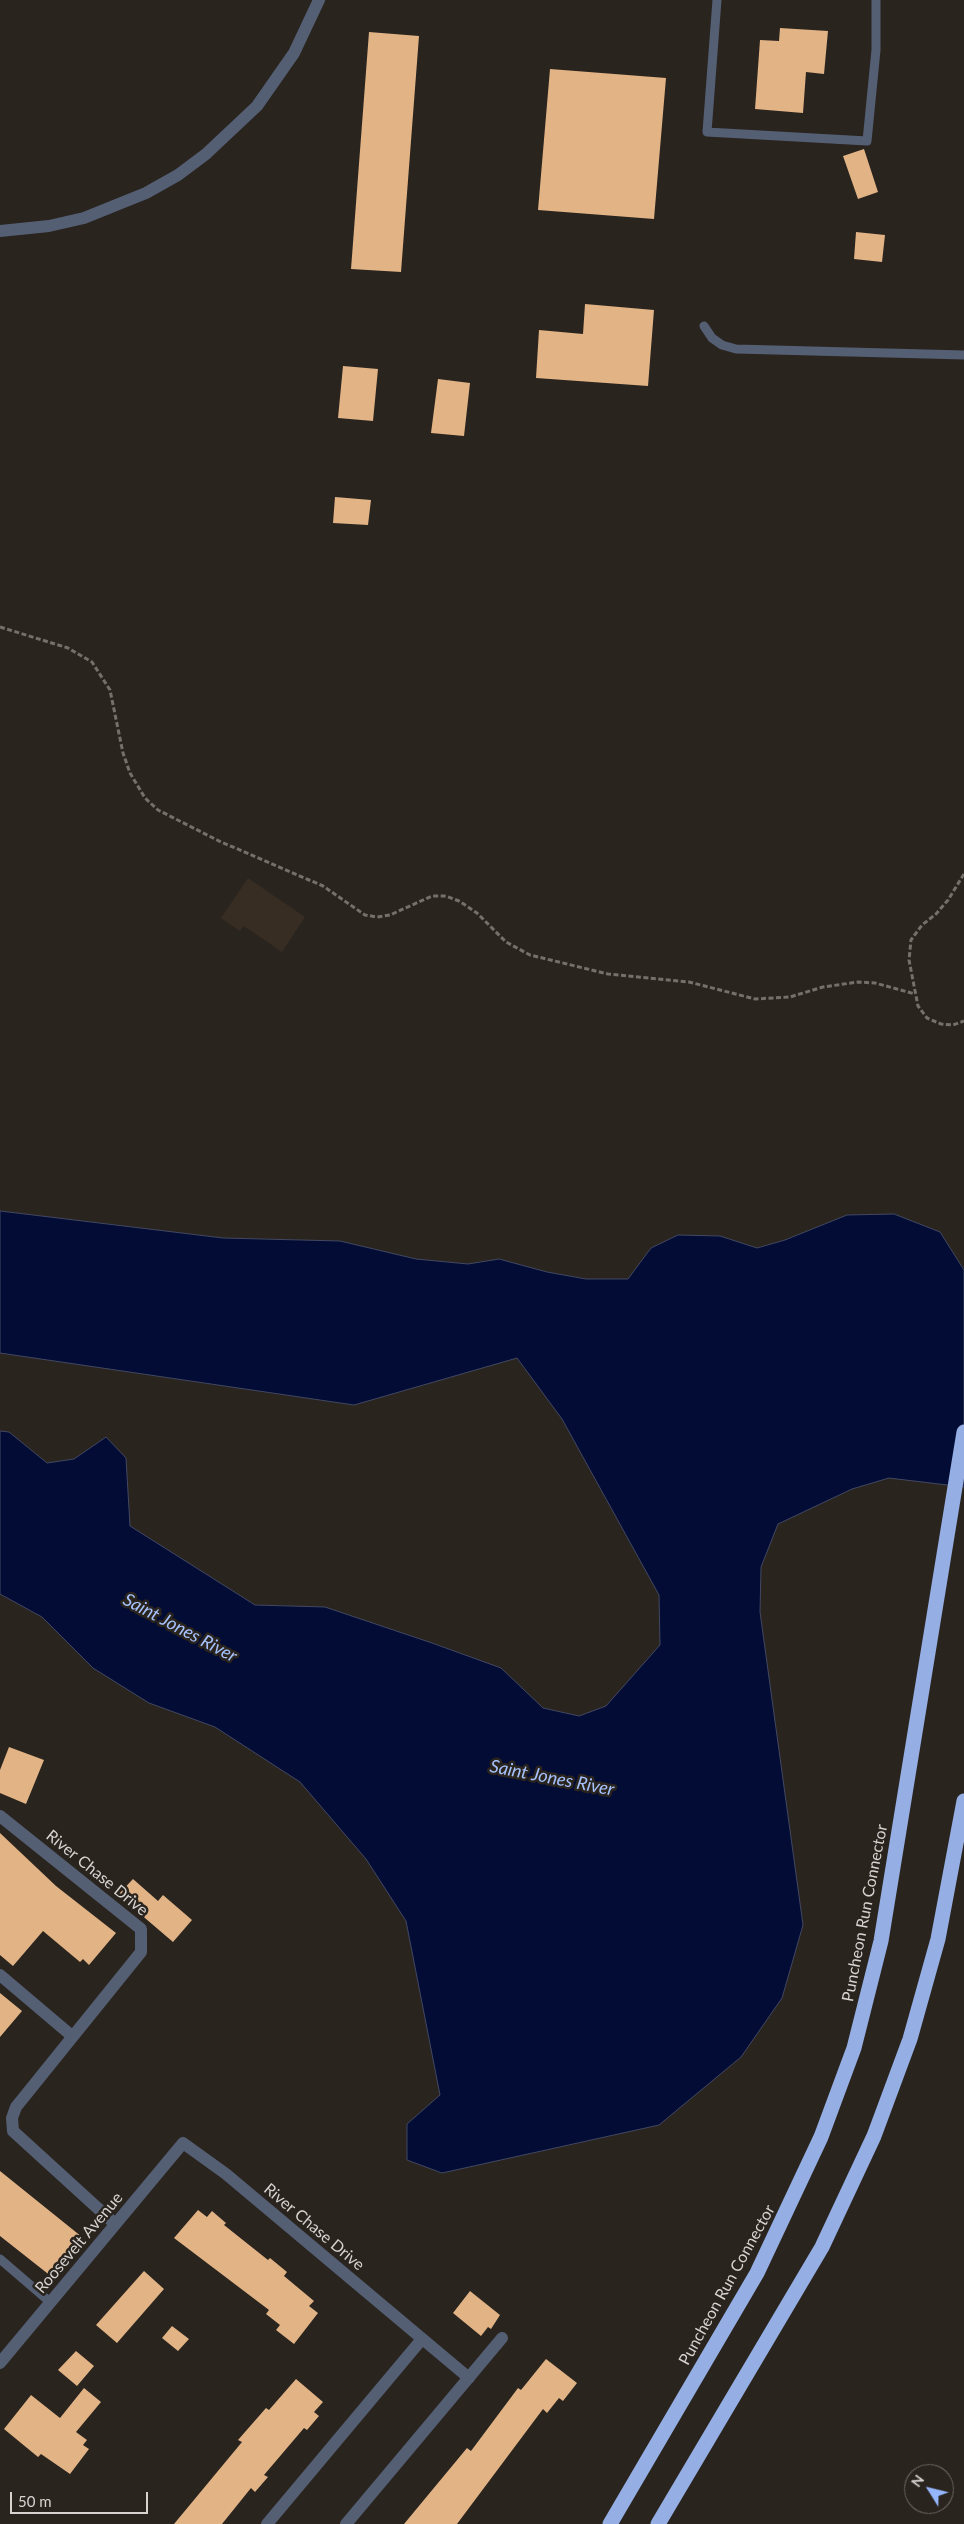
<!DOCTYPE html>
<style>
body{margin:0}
#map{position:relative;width:964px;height:2524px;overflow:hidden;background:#2a241f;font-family:Lato,sans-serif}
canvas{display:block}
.north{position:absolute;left:904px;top:2464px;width:50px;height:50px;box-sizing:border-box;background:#2a241f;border:1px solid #6f6a66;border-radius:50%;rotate:306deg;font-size:14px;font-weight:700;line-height:20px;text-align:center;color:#d7d3d0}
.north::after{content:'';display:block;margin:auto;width:18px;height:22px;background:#95b6fd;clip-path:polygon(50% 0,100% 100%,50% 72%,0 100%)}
.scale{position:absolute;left:10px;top:2492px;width:138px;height:22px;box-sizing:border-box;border:2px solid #d7d3d0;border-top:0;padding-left:6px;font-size:15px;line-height:18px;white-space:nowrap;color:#d7d3d0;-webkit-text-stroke:4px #2a241f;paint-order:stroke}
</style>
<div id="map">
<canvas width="964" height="2524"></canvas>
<div class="north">N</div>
<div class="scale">50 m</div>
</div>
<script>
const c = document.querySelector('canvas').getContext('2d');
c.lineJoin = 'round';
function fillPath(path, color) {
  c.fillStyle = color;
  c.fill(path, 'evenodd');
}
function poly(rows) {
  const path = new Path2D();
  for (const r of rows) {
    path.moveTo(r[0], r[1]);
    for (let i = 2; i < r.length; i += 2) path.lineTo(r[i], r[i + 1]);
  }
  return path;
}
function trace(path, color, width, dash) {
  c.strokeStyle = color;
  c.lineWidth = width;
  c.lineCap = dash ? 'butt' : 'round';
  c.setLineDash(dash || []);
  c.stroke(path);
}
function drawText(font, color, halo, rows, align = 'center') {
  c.font = font + ' Lato,sans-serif';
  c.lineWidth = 5;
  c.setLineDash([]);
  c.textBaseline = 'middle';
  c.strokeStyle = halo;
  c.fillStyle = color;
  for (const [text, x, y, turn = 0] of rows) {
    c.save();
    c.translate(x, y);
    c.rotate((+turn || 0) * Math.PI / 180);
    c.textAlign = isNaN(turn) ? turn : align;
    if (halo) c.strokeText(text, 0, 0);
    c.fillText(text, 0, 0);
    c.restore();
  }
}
fillPath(poly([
 [248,878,305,917,282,952,244,926,240,931,221,918]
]), '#372d23');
const water = poly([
 [0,1211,223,1238,340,1241,416,1259,468,1264,499,1259,547,1272,586,1279,628,1279,651,1248,678,1235,720,1236,757,1248,785,1240,847,1215,894,1214,940,1232,964,1270,964,1487,889,1478,852,1489,778,1524,761,1567,760,1612,803,1925,782,1998,741,2057,659,2125,442,2173,407,2160,407,2124,440,2095,406,1921,366,1859,300,1782,215,1727,149,1703,93,1668,42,1617,0,1594,0,1431,9,1432,47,1463,74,1459,106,1437,126,1458,130,1526,255,1605,325,1607,432,1643,501,1668,543,1708,579,1716,606,1706,660,1645,659,1595,562,1419,517,1358,354,1405,0,1353,0,1211]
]);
fillPath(water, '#020c34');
trace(water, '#424863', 1);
fillPath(poly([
 [780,28,828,31,824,74,806,72,803,113,755,109,760,40,779,41],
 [369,32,419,36,401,272,351,269],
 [550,69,666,78,654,219,538,210],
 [864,149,878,192,858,199,843,156],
 [856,232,885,235,882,262,854,259],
 [585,304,654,310,648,386,536,378,539,330,583,334],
 [343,366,378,369,373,421,338,418],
 [438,379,470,383,464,436,431,433],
 [335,497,371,500,368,525,333,523],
 [9,1747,44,1760,26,1804,0,1793,0,1770],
 [0,1833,56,1886,116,1933,89,1965,83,1959,80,1962,43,1931,13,1966,0,1955],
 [133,1879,158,1901,163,1895,192,1920,173,1942,118,1895],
 [0,1993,22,2011,0,2037],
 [0,2171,82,2237,52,2277,0,2236],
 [198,2210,207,2217,212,2211,226,2223,224,2225,268,2260,270,2258,287,2272,284,2276,314,2301,309,2306,318,2313,294,2344,276,2330,280,2325,266,2314,269,2310,174,2238],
 [144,2271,164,2289,117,2343,96,2325],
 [470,2291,500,2315,491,2329,488,2327,481,2336,453,2313],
 [172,2326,189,2339,178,2351,162,2338],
 [76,2351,94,2366,77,2386,58,2370],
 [546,2359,577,2383,563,2401,559,2398,547,2413,543,2409,457,2524,404,2524,467,2448,471,2451,518,2388,521,2390],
 [296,2379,323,2402,314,2412,319,2416,307,2430,304,2428,264,2475,268,2477,255,2492,251,2488,222,2524,174,2524,242,2442,238,2440,266,2408,269,2410],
 [84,2388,101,2402,76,2432,87,2440,83,2445,89,2449,70,2474,41,2454,38,2457,4,2429,31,2395,60,2418]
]), '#e1b385');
trace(poly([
 [0,627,68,648,92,662,110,690,123,753,130,773,145,798,158,810,219,841,323,886,365,915,377,917,390,915,432,896,446,896,459,901,477,913,506,942,530,955,608,974,689,982,755,999,790,997,823,987,858,982,875,983,915,994],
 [964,874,948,900,936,914,922,925,911,940,909,960,918,1006,927,1018,941,1024,953,1025,964,1021]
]), '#75706c', 3, [5, 2.5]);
trace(poly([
 [717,0,707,132,867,141,876,50,876,0],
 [704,326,712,338,722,345,736,349,964,355],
 [0,2259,50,2302]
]), '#555f74', 9);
trace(poly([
 [0,231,49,226,84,218,146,193,178,175,206,154,257,106,294,53,319,0],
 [0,1816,141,1929,141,1952,16,2107,12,2118,13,2131,115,2224],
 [0,1975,72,2036],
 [0,2363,183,2143,226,2174,469,2378],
 [267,2524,422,2339],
 [346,2524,502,2338]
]), '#555f74', 12);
trace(poly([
 [610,2524,757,2273,821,2137,854,2048,881,1941,964,1432],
 [658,2524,822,2247,874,2136,910,2039,938,1939,964,1801]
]), '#95aee3', 15);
drawText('16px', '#d7d3d0', '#2a241f', [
 ["River Chase Drive",97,1873,39],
 ["Puncheon Run Connector",865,1913,-79],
 ["River Chase Drive",314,2227,40],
 ["Roosevelt Avenue",79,2243,-50],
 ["Puncheon Run Connector",727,2285,-61]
]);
drawText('italic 18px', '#a6c2fd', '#2a241f', [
 ["Saint Jones River",180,1628,28],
 ["Saint Jones River",552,1778,11]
]);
</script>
